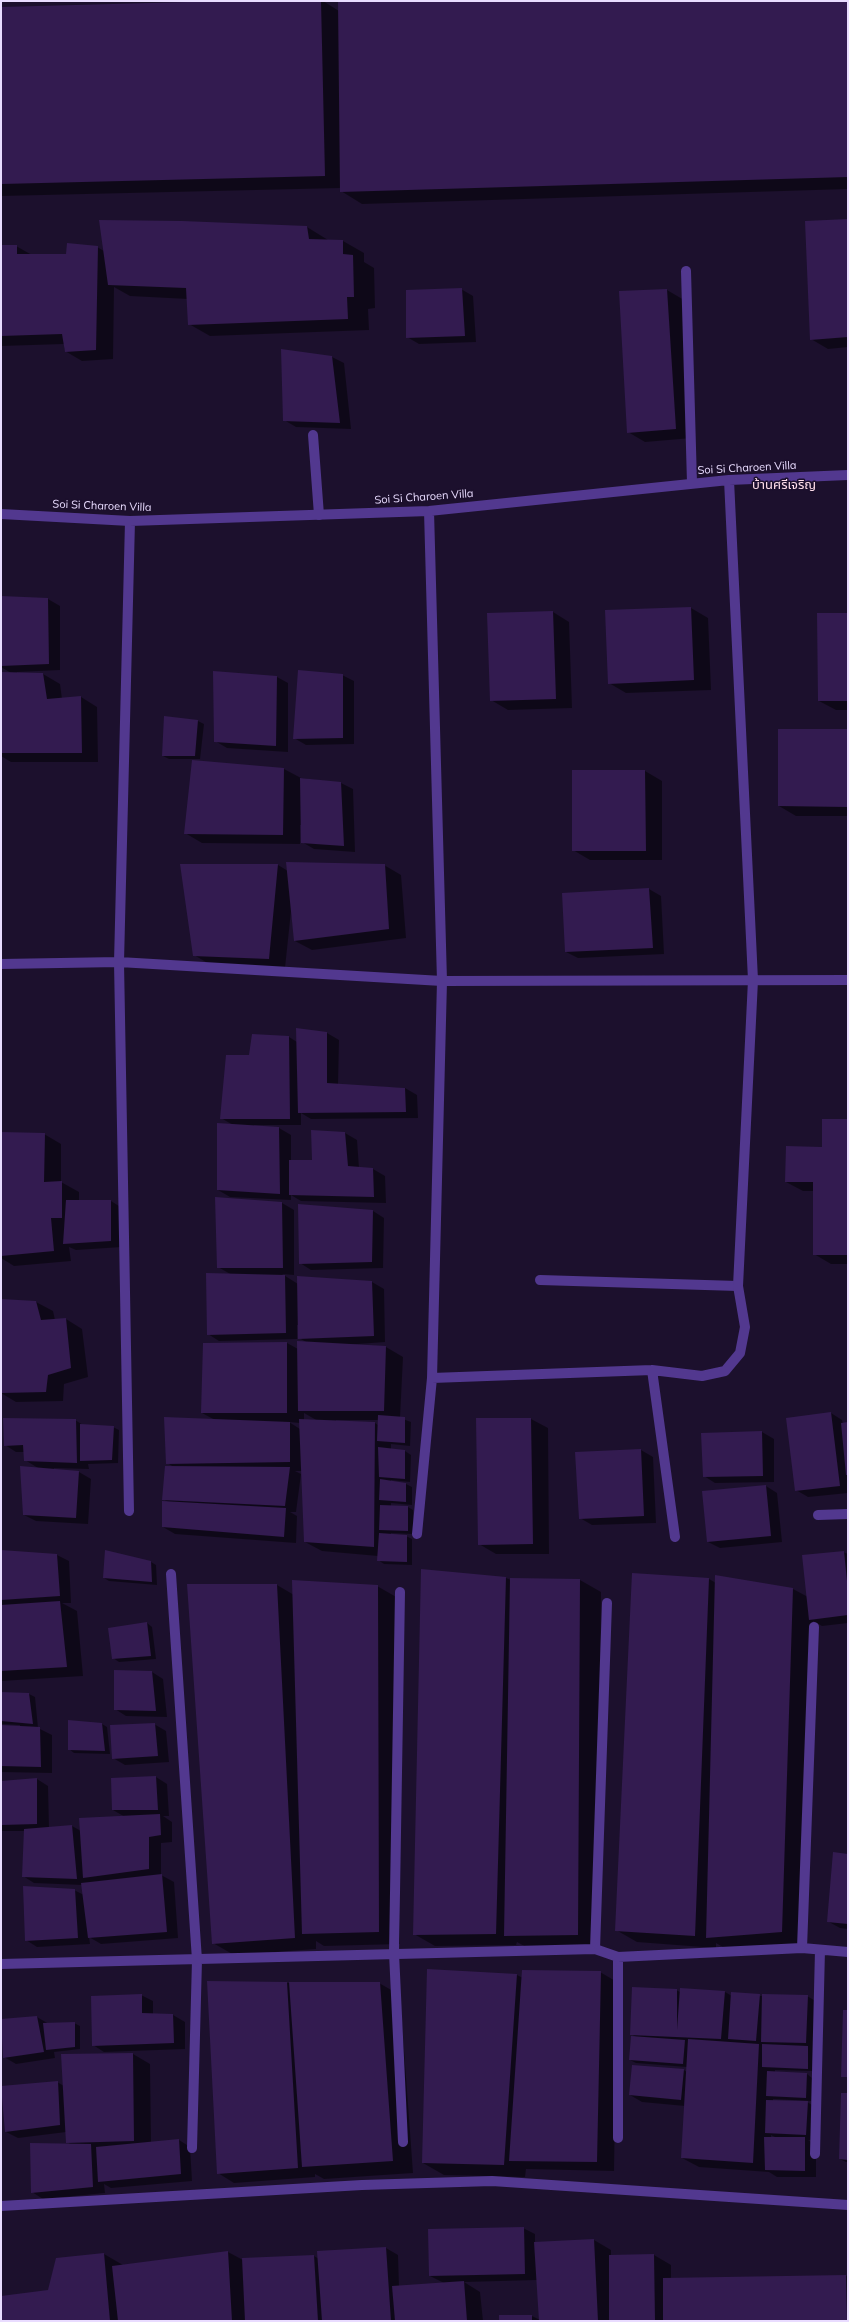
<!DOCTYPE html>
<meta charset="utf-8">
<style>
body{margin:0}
#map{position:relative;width:849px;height:2322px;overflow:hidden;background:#1c102d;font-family:Mulish,sans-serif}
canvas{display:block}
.frame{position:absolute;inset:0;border:2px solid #e9dcff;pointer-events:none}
</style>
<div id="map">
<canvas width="849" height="2322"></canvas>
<div class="frame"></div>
</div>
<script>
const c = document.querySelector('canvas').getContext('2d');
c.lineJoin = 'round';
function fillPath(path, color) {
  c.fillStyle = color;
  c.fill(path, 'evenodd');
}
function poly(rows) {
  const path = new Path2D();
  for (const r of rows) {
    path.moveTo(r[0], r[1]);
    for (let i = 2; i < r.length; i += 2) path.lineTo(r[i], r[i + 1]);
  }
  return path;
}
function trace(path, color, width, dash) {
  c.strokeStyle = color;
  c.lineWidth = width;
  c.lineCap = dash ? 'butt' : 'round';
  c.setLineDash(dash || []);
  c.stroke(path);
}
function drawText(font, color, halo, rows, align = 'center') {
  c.font = font + ' Mulish,"Noto Sans Thai",sans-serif';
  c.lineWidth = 3;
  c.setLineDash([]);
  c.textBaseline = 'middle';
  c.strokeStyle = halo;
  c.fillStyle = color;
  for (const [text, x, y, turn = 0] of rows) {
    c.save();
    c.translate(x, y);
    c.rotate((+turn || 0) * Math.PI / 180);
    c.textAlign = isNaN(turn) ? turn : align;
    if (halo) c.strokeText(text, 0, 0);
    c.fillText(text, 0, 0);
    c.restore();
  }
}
fillPath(poly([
 [264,1,323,1,339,11,339,1,848,1,848,189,362,204,341,191,341,188,1,196,1,8],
 [848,220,848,347,828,349,811,339],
 [307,227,328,240,343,241,364,253,364,262,374,268,375,308,368,309,369,330,210,336,189,324,188,299,130,296,114,287,113,359,82,361,65,351,64,344,1,346,1,246,16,246,32,255,67,255,97,247,104,251],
 [461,289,473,296,476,342,419,344,407,337],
 [667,290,684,300,692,438,645,442,628,432],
 [332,357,344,363,351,429,296,427,284,420],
 [1,597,48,599,60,606,60,670,17,672,17,673,43,674,60,684,62,699,81,697,97,707,98,762,11,762,1,756,1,673,11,673,1,667],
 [691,608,708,618,711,690,626,693,609,683],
 [553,612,569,622,572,708,508,710,491,700],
 [848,614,848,710,836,710,819,701],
 [342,675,354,681,354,744,306,745,294,738],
 [277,677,288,683,288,752,227,748,215,741],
 [165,717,198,721,204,724,200,759,169,759,163,756],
 [848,730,848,816,796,816,779,806],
 [284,769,301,778,341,783,353,789,355,852,314,849,302,842,302,825,300,825,300,844,202,843,185,833],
 [573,771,645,771,662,781,662,860,590,860,573,850],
 [278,865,288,871,384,865,401,875,406,938,312,950,295,941,291,911,285,968,211,965,194,955],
 [649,889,661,896,664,954,578,958,566,952],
 [327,1033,339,1040,338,1085,405,1088,417,1095,418,1118,311,1119,301,1113,301,1125,254,1125,254,1127,279,1128,291,1135,291,1161,313,1161,312,1131,345,1133,357,1140,359,1168,373,1169,385,1176,386,1203,301,1201,291,1195,291,1200,230,1197,218,1190,233,1125,221,1118,250,1056,289,1037,297,1042],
 [848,1120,848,1264,831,1264,814,1254,814,1191,803,1191,786,1182,823,1148],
 [1,1133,44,1134,61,1144,61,1182,79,1192,79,1201,111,1201,122,1208,122,1247,76,1250,69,1247,71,1261,14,1266,1,1258],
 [282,1203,294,1210,294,1275,282,1274,298,1284,372,1282,384,1289,385,1342,344,1345,386,1347,403,1357,400,1418,411,1422,410,1446,391,1444,391,1450,405,1451,411,1455,410,1482,391,1480,391,1482,406,1484,412,1487,412,1505,391,1503,391,1506,408,1507,413,1510,413,1534,391,1533,391,1535,406,1536,412,1539,412,1565,384,1564,378,1560,378,1556,322,1551,305,1542,302,1471,295,1471,301,1474,296,1512,290,1512,297,1516,296,1543,175,1534,163,1527,170,1503,163,1499,174,1467,167,1463,215,1420,202,1413,287,1343,298,1349,308,1343,299,1338,299,1325,297,1325,297,1339,219,1341,208,1334,232,1275,218,1267],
 [304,1413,318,1421,304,1420],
 [336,1420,379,1420,378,1425,375,1423,336,1422],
 [289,1422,300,1423,300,1429],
 [373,1211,384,1218,383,1268,311,1270,300,1263],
 [1,1300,36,1302,53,1311,55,1320,66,1319,82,1329,88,1377,64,1384,63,1401,16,1402,1,1393],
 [831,1413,842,1420,843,1424,848,1423,848,1493,808,1497,796,1490],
 [531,1419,548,1428,549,1554,496,1554,479,1544],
 [75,1420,83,1425,113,1427,119,1430,118,1463,88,1464,89,1469,54,1468,54,1470,79,1472,91,1479,88,1524,36,1521,24,1515,38,1468,25,1460,24,1452,16,1452,5,1445],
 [762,1432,774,1439,774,1482,715,1483,704,1476],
 [641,1450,653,1457,656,1523,592,1525,580,1518,577,1453],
 [766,1486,777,1493,782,1542,720,1548,708,1542],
 [1,1551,57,1555,69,1561,71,1603,62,1603,77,1611,83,1676,1,1681],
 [843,1552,848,1554,848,1623,822,1626,813,1621,802,1944,728,1950,716,1943,716,1948,637,1942,616,1930,709,1579,716,1583,793,1589,808,1597],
 [151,1562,156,1565,157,1585,109,1581,104,1578],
 [422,1570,506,1578,511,1580,580,1580,601,1592,598,1946,526,1947,517,1942,516,1945,435,1946,414,1934],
 [277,1585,294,1595,377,1586,398,1598,400,1944,324,1946,316,1941,316,1949,234,1955,213,1943],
 [147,1623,152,1627,156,1659,119,1662,113,1658],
 [152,1672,163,1679,167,1717,126,1716,115,1709],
 [1,1693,29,1694,35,1697,38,1728,52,1735,52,1773,1,1772,1,1726,20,1727,20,1725,1,1724],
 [102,1724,107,1727,110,1754,74,1753,69,1749],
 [154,1724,166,1731,169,1762,125,1765,113,1758],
 [156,1777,167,1784,169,1816,163,1816,172,1822,172,1842,161,1843,161,1875,174,1882,178,1938,101,1944,89,1937,90,1944,37,1947,26,1940,74,1890,84,1895,83,1885,34,1883,23,1876,25,1831,1,1831,1,1782,37,1779,48,1786,49,1828,72,1826,81,1831,125,1817,113,1810],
 [848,1855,848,1929,840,1928,829,1922],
 [428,1970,517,1975,523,1978,600,1972,617,1982,614,2171,526,2169,525,2177,444,2175,423,2163],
 [287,1983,379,1983,400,1995,413,2173,324,2179,315,2174,315,2177,234,2183,218,2173],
 [681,1989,725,1992,732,1996,807,1996,819,2003,813,2071,775,2070,775,2073,807,2074,812,2078,811,2101,773,2099,773,2101,807,2102,819,2109,818,2141,808,2140,816,2145,816,2177,777,2177,769,2172,699,2167,682,2158,685,2106,642,2102,630,2095,684,2070,687,2072,687,2067,636,2063,630,2060,636,2037,631,2034,676,1990,680,1992],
 [771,2135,777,2138,771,2138],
 [141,1995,153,2001,153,2014,173,2015,185,2022,185,2049,104,2052,93,2045],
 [37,2017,49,2024,74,2023,80,2026,80,2049,54,2052,55,2058,16,2064,4,2057,1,2020],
 [133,2054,150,2064,151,2143,179,2140,190,2147,192,2181,111,2188,104,2184,105,2193,43,2199,32,2192,71,2145,67,2142,66,2132,18,2138,6,2132,57,2082,64,2086,62,2055],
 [848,2094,848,2162,846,2162,840,2159],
 [523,2228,535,2234,535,2243,594,2240,611,2250,611,2256,654,2255,671,2265,671,2279,846,2276,848,2277,848,2321,500,2321,532,2316,540,2320,537,2280,464,2282,480,2292,483,2321,1,2321,1,2297,49,2291,104,2254,123,2265,228,2252,243,2260,314,2256,319,2259,386,2248,398,2255,399,2287,444,2283,430,2276]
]), '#0007');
fillPath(poly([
 [224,1,321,1,325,176,1,184,1,7],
 [338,1,848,1,848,177,340,192],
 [848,219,848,337,810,340,805,221],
 [99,220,182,221,307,226,309,239,343,240,343,254,353,255,354,297,347,297,348,319,188,325,186,288,108,285],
 [67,243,98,246,96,350,65,352,62,334,1,336,1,245,17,245,17,254,66,254],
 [462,288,465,336,406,338,406,290],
 [667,289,676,429,627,433,619,291],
 [281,349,332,356,340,423,283,421],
 [1,596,48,598,49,664,1,666],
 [691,607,694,680,608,684,605,610],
 [553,611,556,699,490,701,487,613],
 [817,613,848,613,848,701,818,701],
 [298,670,343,674,343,738,293,739],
 [213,671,277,676,276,746,214,742],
 [1,672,43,673,47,699,81,696,82,753,1,753],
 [164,716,198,720,195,756,162,756],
 [778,729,848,729,848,807,778,806],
 [192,760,284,768,283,835,184,834],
 [572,770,645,770,646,851,572,851],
 [300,778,341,782,344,846,301,843],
 [286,862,385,864,389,929,294,941],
 [180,864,278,864,269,959,193,956],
 [649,888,653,948,565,952,562,893],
 [296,1028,327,1032,327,1083,405,1088,406,1112,298,1113],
 [252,1034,289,1036,290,1119,220,1119,226,1055,249,1055],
 [822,1119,848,1119,848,1255,813,1255,813,1182,785,1182,786,1146,822,1147],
 [217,1123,279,1127,280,1194,217,1190],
 [311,1130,345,1132,348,1166,373,1168,374,1197,289,1195,289,1160,312,1160],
 [1,1132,45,1133,44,1182,62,1181,62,1218,51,1218,54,1251,1,1256],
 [215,1197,282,1202,283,1268,217,1268],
 [66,1200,111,1200,111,1241,63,1244],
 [298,1204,373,1210,372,1262,299,1264],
 [206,1273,285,1275,286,1333,207,1335],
 [297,1276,372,1281,374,1336,298,1339],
 [1,1299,36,1301,41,1320,66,1318,71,1368,48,1375,46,1392,1,1393],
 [297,1341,386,1346,384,1411,298,1411],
 [287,1342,287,1413,201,1413,203,1343],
 [831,1412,840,1486,795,1491,786,1418],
 [378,1415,405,1417,405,1443,377,1441],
 [164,1417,290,1422,290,1462,166,1464],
 [3,1418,76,1419,77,1463,24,1461,23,1445,4,1446],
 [476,1418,531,1418,533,1544,478,1545],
 [299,1419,375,1422,374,1547,304,1542],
 [848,1422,848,1475,846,1475,841,1423],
 [80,1424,114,1426,112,1460,80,1461],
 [762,1431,763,1476,703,1477,701,1433],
 [378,1447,405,1450,405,1479,379,1477],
 [641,1449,644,1516,579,1519,575,1452],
 [20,1466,79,1471,76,1518,23,1515],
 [165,1466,290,1467,285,1506,162,1500],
 [380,1479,406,1483,406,1502,379,1500],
 [766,1485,771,1536,707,1542,702,1491],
 [162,1501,286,1508,284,1537,162,1527],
 [380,1505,408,1506,408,1531,379,1530],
 [379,1533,407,1535,407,1562,377,1561],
 [1,1550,57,1554,60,1596,1,1600],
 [105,1550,151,1561,152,1582,103,1578],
 [844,1551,848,1591,848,1615,809,1620,802,1555],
 [421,1569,506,1577,496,1934,413,1935],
 [632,1573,709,1578,695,1936,615,1931],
 [715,1575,793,1588,782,1932,706,1938],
 [510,1578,580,1579,578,1935,504,1936],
 [292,1580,378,1585,379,1932,302,1934],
 [187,1584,277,1584,295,1938,212,1944],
 [60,1601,67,1667,1,1671,1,1605],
 [147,1622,151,1656,112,1659,108,1628],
 [114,1670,152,1671,156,1711,114,1710],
 [1,1692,29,1693,33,1724,1,1721],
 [68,1720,102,1723,105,1751,68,1750],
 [155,1723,158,1756,112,1759,110,1725],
 [1,1725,40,1727,41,1767,1,1766],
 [156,1776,158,1810,112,1810,111,1778],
 [37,1778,37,1824,1,1825,1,1781],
 [160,1814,161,1835,149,1837,149,1869,83,1878,79,1818],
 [72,1825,77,1879,22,1877,24,1829],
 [833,1852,848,1854,848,1924,827,1922],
 [162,1874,167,1932,88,1938,81,1883],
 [23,1886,75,1889,78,1938,25,1941],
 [427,1969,517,1974,504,2165,422,2163],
 [522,1970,601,1971,597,2162,509,2161],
 [207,1981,287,1982,298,2168,217,2174],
 [289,1982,380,1982,393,2161,302,2167],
 [632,1987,677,1989,677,2030,680,1988,725,1991,721,2039,630,2035],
 [731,1992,760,1994,756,2041,728,2039],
 [142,1994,142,2013,173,2014,174,2043,92,2046,91,1996],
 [762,1994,808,1995,806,2043,761,2042],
 [843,2010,848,2010,848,2077,841,2077],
 [37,2016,44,2052,3,2058,1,2019],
 [75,2022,75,2047,46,2050,43,2023],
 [631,2036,685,2040,683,2064,629,2060],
 [688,2039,759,2044,753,2163,681,2158],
 [762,2044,808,2046,808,2069,762,2067],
 [133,2053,134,2141,66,2143,61,2054],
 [632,2065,684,2069,681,2100,629,2095],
 [767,2071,807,2073,806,2098,766,2096],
 [58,2081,60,2125,5,2132,1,2086],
 [841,2093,848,2093,848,2160,839,2159],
 [766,2100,808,2101,806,2135,765,2133],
 [764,2137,805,2137,805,2171,765,2170],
 [179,2139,181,2174,98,2182,96,2147],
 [30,2143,91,2144,93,2187,31,2193],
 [524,2227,525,2274,429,2276,428,2229],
 [594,2239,598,2321,539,2321,534,2242],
 [386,2247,391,2321,322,2321,317,2251],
 [228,2251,232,2321,118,2321,112,2266],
 [104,2253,110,2321,1,2321,1,2296,48,2290,56,2258],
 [654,2254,655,2321,609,2321,609,2255],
 [314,2255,318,2321,245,2321,242,2258],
 [846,2275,847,2321,663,2321,663,2278],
 [464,2281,467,2321,395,2321,392,2286],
 [499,2315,532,2315,532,2321,499,2321]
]), '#331b50');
trace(poly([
 [686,271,692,483],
 [313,435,319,515],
 [540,1280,738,1286]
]), '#52388f', 10);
trace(poly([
 [1,514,130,521,429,511,729,480,848,475],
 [1,964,119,962,442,981,848,980],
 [652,1370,675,1537],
 [432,1378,652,1370,702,1376,725,1371,740,1353,745,1327,738,1286,753,980,729,480],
 [129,1511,119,962,130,521],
 [818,1515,848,1514],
 [417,1534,432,1378,442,981,429,511],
 [171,1574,197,1960,192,2148],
 [400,1592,394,1953,403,2142],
 [802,1948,814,1627],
 [595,1949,607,1603],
 [1,1964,595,1949,618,1957,802,1948,848,1952],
 [618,2138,618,1957],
 [815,2154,820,1950],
 [1,2206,362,2185,492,2181,848,2205]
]), '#52388f', 10);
drawText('11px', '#e9dcff', '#1c102d', [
 ["Soi Si Charoen Villa",747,468,-3],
 ["Soi Si Charoen Villa",424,497,-4],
 ["Soi Si Charoen Villa",102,506,2]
]);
drawText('13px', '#ffdeeb', '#1c102d', [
 ["บ้านศรีเจริญ",784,485]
]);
</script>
